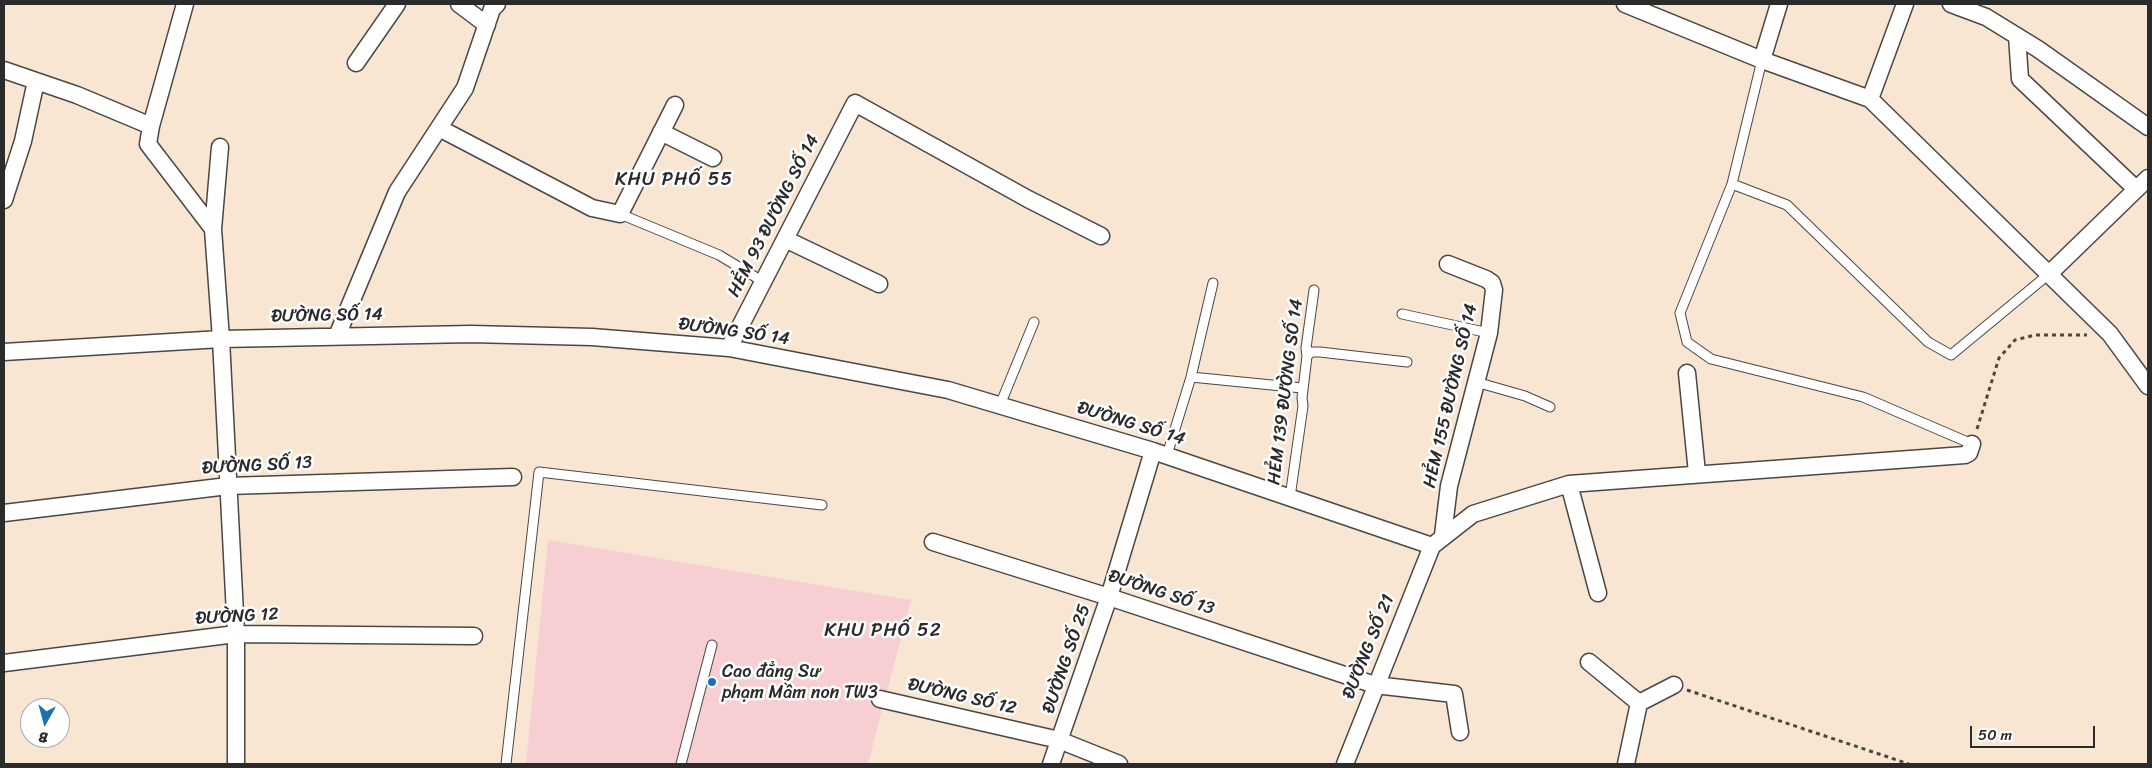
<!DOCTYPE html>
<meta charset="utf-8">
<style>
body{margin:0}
#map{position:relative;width:2152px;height:768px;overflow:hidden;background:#f8e6d2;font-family:Sriracha,sans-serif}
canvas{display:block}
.frame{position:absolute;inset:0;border:5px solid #2b2b2b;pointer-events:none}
.north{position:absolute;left:20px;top:698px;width:50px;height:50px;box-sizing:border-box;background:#fff;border:1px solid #aaa;border-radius:50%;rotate:187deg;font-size:14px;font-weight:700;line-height:20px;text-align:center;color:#2b2b2b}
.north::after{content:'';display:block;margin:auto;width:18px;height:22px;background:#1f6fb2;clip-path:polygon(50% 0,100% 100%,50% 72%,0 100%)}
.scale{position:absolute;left:1970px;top:726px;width:125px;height:22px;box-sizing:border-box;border:2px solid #2b2b2b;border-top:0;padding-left:6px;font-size:15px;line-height:18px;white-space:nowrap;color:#2b2b2b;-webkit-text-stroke:4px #fff;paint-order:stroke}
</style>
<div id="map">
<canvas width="2152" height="768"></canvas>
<div class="frame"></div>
<div class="north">B</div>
<div class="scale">50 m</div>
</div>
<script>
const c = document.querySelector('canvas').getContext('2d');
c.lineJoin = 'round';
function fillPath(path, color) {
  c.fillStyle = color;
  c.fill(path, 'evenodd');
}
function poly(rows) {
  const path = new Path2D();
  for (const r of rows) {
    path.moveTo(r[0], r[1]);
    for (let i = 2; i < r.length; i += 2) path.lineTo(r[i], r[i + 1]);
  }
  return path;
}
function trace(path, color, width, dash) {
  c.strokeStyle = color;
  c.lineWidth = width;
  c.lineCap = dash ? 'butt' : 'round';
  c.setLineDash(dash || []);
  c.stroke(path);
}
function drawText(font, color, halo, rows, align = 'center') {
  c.font = font + ' Sriracha,sans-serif';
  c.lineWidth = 5;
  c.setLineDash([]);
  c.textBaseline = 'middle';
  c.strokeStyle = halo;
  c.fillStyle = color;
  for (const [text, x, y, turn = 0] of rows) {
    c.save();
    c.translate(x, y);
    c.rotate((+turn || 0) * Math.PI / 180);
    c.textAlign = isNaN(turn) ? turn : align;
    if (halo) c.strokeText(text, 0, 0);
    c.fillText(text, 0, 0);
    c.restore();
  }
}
fillPath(poly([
 [548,540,911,600,868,764,526,764]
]), '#f7cfd3');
const lane = poly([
 [1762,60,1732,184,1680,313,1687,342,1711,359,1863,397,1972,444],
 [1732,184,1787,205,1928,342,1951,355,2049,274],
 [620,214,719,255,762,281],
 [1402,314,1489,333],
 [1307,356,1311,352,1320,352,1407,362],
 [1191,377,1302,388],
 [1476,382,1525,396,1550,407],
 [1000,405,1034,322],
 [1167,455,1191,377,1213,283],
 [1290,497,1303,406,1302,398,1307,356,1306,348,1314,290],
 [506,764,539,472,822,505],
 [681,764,712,645]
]);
const street = poly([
 [185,4,151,126,148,144,213,229,221,339,236,634,236,764],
 [459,4,487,25],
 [1625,4,1762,60,1870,99,2110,334,2148,386],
 [1951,4,1986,17,2038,49,2148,127],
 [2017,36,2020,79,2136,189],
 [1762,60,1779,4],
 [356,63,397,4],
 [4,70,77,95,151,126],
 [1870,99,1905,4],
 [439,128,592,208,620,214,675,105],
 [661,132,713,158],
 [4,200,23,141,36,81],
 [213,229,220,147],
 [785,239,879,284],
 [2049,274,2148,178],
 [337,336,397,192,465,88,492,9,497,4],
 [729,348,855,103,1028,199,1101,236],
 [4,352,221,339,471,334,592,337,729,348,948,390,1153,451,1432,546],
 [1687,373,1697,473],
 [1569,484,1598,593],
 [4,513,228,486,513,477],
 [1443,535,1449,486,1489,333,1494,290,1492,283,1486,279,1448,264],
 [933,542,1109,597,1375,685,1454,694,1460,732],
 [1589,662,1639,703],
 [4,663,236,634,474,636],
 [880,699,1059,740,1119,764],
 [1051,764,1109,597,1153,451],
 [1345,764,1432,546,1473,514,1569,484,1965,455,1969,453,1972,444],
 [1626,764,1639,703,1674,685]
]);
trace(lane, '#4a4744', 11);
trace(street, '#4a4744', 19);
trace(poly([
 [1977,429,1999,358,2015,340,2035,335,2087,335],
 [1687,690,1909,764]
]), '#4a4744', 3, [4, 4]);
trace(lane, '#fff', 9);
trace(street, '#fff', 16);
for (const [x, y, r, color] of [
 [712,682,5,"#1f6fb2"]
]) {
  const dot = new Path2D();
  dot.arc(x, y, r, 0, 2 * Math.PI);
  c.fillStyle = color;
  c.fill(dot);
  trace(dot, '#fff', 2);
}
drawText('18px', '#2b2b2b', '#fff', [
 ["HẺM 93 ĐƯỜNG SỐ 14",774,216,-63],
 ["ĐƯỜNG SỐ 14",327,316,-1],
 ["ĐƯỜNG SỐ 14",734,332,8],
 ["HẺM 139 ĐƯỜNG SỐ 14",1286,392,-83],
 ["HẺM 155 ĐƯỜNG SỐ 14",1451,396,-77],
 ["ĐƯỜNG SỐ 14",1131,424,17],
 ["ĐƯỜNG SỐ 13",257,466,-3],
 ["ĐƯỜNG SỐ 13",1161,593,18],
 ["ĐƯỜNG 12",237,617,-3],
 ["ĐƯỜNG SỐ 21",1369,647,-68],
 ["ĐƯỜNG SỐ 25",1067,659,-71],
 ["ĐƯỜNG SỐ 12",962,697,13]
]);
drawText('18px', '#2b2b2b', '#fff', [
 ["Cao đẳng Sư",722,672],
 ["phạm Mầm non TW3",722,693]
], 'left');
c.letterSpacing = '1px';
drawText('19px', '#2b2b2b', '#fff', [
 ["KHU PHỐ 55",674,180],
 ["KHU PHỐ 52",883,631]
]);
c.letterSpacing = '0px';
</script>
